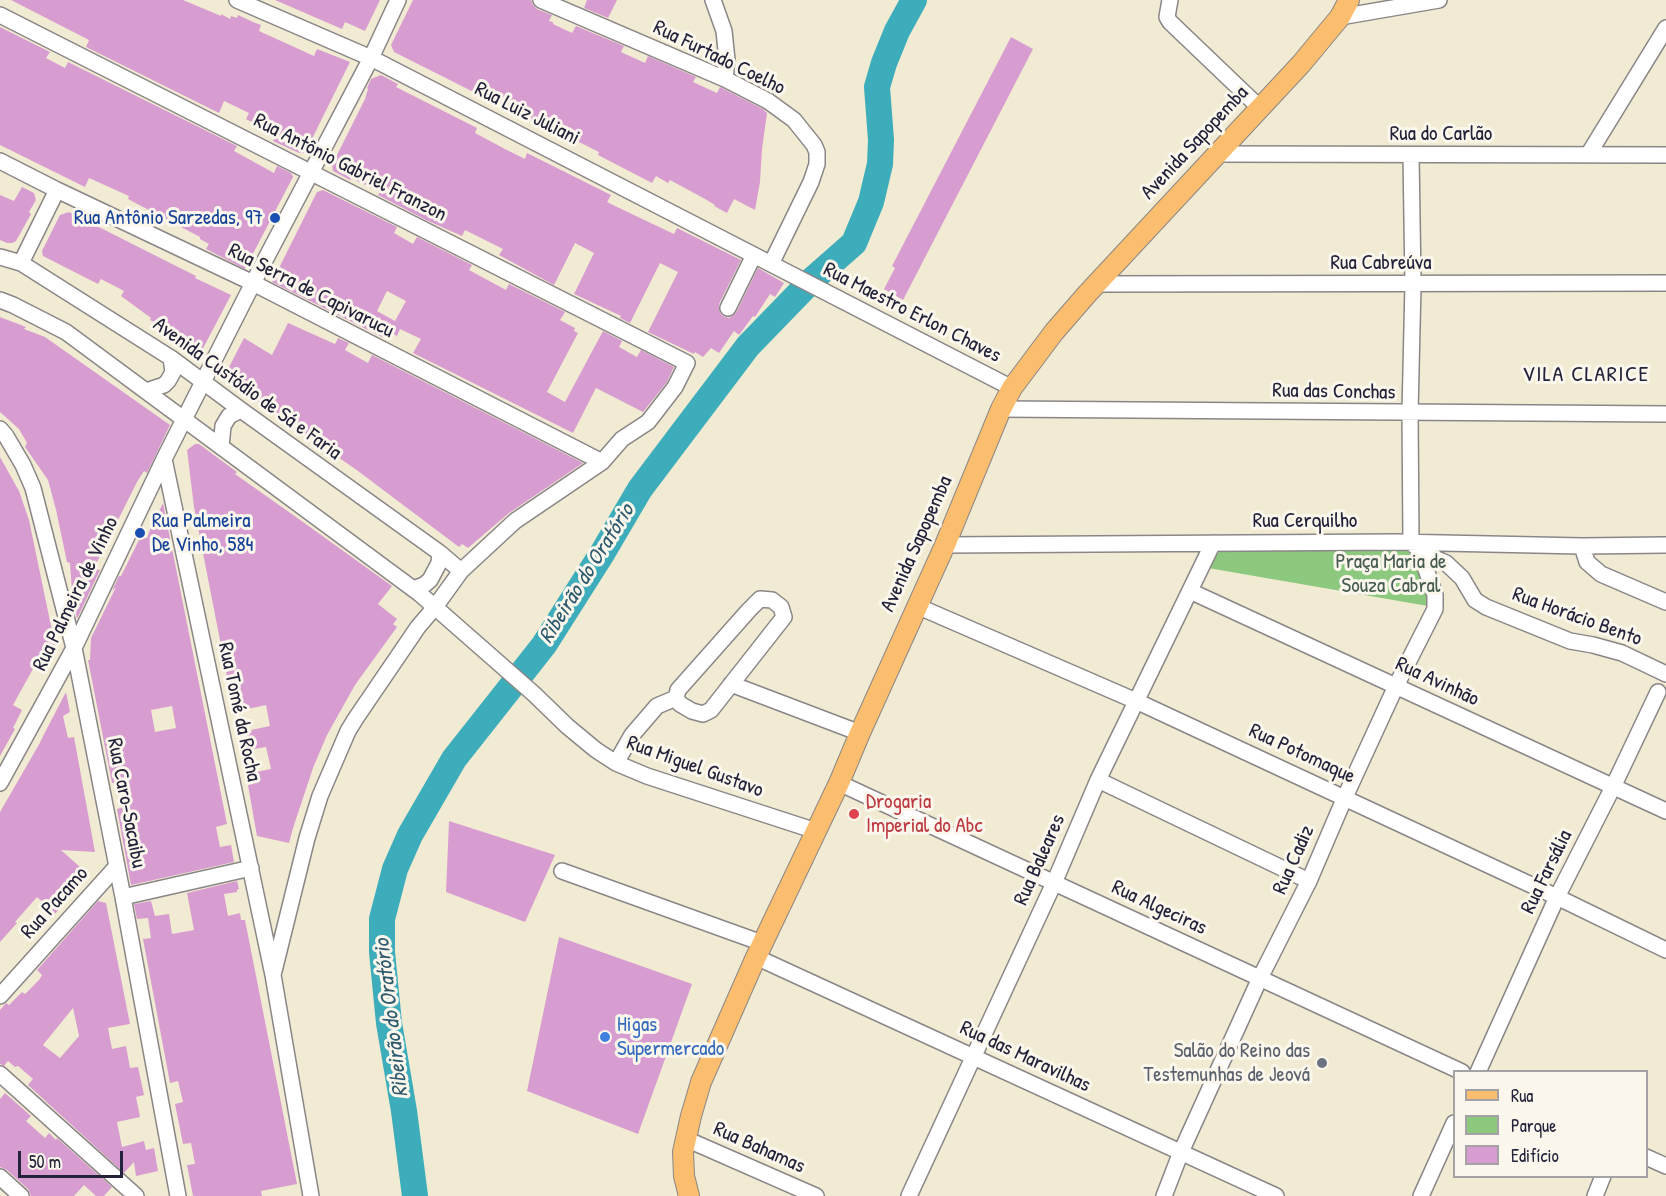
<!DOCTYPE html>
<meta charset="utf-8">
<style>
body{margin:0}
#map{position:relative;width:1666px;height:1196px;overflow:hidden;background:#f2ebd3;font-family:"Patrick Hand",sans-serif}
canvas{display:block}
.legend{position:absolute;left:1453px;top:1070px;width:195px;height:108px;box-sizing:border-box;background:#fbf7ec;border:2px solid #a4a2a5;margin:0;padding:8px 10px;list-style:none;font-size:18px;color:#22223b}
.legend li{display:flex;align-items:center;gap:12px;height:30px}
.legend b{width:30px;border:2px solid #a4a2a5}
.scale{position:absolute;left:18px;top:1151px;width:105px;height:27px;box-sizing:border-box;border:3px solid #22223b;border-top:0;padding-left:8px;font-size:18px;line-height:21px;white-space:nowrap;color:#22223b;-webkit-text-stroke:4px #fbf7ec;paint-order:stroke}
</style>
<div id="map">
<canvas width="1666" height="1196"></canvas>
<ul class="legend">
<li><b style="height:8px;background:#fbbd6e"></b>Rua</li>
<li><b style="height:16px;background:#8cc97f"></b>Parque</li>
<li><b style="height:16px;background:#d89dd0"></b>Edifício</li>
</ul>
<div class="scale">50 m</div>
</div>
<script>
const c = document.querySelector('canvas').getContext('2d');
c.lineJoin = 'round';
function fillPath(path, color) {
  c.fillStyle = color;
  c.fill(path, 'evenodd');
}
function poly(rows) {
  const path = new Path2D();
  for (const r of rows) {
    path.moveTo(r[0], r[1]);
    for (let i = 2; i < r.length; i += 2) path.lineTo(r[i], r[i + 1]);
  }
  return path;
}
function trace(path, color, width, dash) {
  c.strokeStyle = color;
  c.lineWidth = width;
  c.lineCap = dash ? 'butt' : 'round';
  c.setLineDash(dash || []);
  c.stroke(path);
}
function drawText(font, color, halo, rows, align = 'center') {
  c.font = font + ' "Patrick Hand",sans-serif';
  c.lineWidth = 6;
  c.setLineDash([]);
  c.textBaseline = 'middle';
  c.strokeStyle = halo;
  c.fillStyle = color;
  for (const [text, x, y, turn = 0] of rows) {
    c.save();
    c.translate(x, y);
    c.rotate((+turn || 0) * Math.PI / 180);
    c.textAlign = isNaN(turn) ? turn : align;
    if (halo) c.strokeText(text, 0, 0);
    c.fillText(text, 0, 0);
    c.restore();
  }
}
fillPath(poly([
 [1405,549,1413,556,1428,598,1428,606,1208,568,1213,558,1219,552,1227,550]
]), '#8cc97f');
trace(poly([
 [415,1196,404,1111,389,1023,382,952,382,919,395,869,410,835,454,759,544,645,603,552,640,489,748,346,812,280,854,243,871,202,880,164,881,140,877,87,884,63,897,31,914,0]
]), '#3eadbb', 26);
fillPath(poly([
 [11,0,183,0,221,16,221,14,230,19,231,16,237,18,238,15,253,22,261,25,259,31,314,56,317,49,350,62,305,153,299,153,273,141,276,135,246,119,249,113,224,101,219,113,86,47,89,40],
 [275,0,380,0,365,31,345,22,342,29],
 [413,0,531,0,533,5,537,9,552,15,549,21,553,22,553,24,572,33,576,26,624,46,621,52,645,63,648,56,696,77,693,82,717,93,720,87,763,109,767,113,762,149,760,182,755,210,734,199,727,213,714,206,715,205,705,199,670,180,668,183,656,176,652,183,598,155,599,152,577,141,575,143,394,52,391,45],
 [587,0,617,0,608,18,584,8],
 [0,27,50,52,46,58,65,68,68,62,237,146,234,151,274,173,277,166,291,173,293,177,245,269,206,249,209,244,200,239,200,237,128,199,129,196,89,178,85,187,0,145],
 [1011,37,1033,49,903,300,884,289,895,268,892,266],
 [381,75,398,84,396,87,477,128,475,133,505,149,525,159,527,153,611,195,607,202,617,207,674,234,677,228,741,260,719,304,720,313,723,316,729,318,736,313,758,268,784,283,775,297,770,294,755,317,753,316,739,335,734,331,719,353,711,348,703,357,695,352,694,354,648,332,678,272,660,263,630,323,620,318,621,316,574,294,594,253,575,243,554,285,499,255,503,249,465,230,462,236,426,220,378,195,380,192,351,178,350,180,333,171,332,165,365,99,368,89,367,88,371,79],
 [22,187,34,193,36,200,29,212,31,214,16,241,12,243,7,243,0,240,0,195,14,201],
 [323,190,397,227,394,233,413,244,417,237,472,265,469,270,506,290,509,284,565,312,560,320,575,328,574,331,578,333,547,392,565,402,603,331,622,341,619,347,637,357,641,350,674,367,667,382,643,412,596,388,573,433,413,353,421,339,400,329,397,336,388,331,384,338,272,282,317,192],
 [387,291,406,301,395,321,377,311],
 [69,212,196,276,195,278,231,295,199,356,158,327,160,325,150,320,151,318,121,296,124,291,101,279,98,284,43,256,42,251,60,215],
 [0,317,26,327,24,329,45,337,170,425,147,473,144,471,137,482,94,568,100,570,77,619,71,590,72,591,70,563,67,562,56,510,48,480,25,447,27,443,19,429,0,412],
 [288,323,335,344,338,338,349,343,345,350,368,363,372,355,583,463,509,513,468,548,462,544,459,547,358,471,247,394,249,392,229,377,227,371,244,338,272,355],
 [195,444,199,444,237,472,235,474,303,522,392,586,378,604,397,619,393,624,397,627,355,685,327,735,313,768,293,828,289,843,257,836,246,774,271,769,266,747,249,750,246,733,252,732,251,730,270,726,266,705,234,712,194,507,187,450],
 [0,457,19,491,29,520,55,645,42,671,34,667,13,705,22,710,13,728,15,729,0,756],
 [163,503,227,824,216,827,220,847,231,845,234,862,131,885,117,809,124,807,122,793,119,782,112,783,88,660,90,660,91,638,116,587,112,591,119,576,121,576,140,538,147,538,151,527,152,526],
 [172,706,176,728,155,732,151,710],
 [66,692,70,712,63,716,68,738,74,737,95,852,61,850,89,875,54,915,54,912,37,897,15,922,17,923,0,942,0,812,41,741,40,742],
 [449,821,555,855,525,922,446,892],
 [237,881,239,889,237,890,237,892,224,894,228,916,240,913,241,920,245,920,297,1184,261,1191,262,1196,193,1196,187,1165,195,1164,191,1143,183,1144,175,1104,183,1102,178,1081,170,1083,143,939,151,938,148,918,137,919,134,904,151,901,155,916,169,914,172,934,194,930,187,893],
 [98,901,106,903,130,1024,108,1028,112,1049,126,1046,130,1068,138,1067,144,1095,136,1097,140,1117,117,1122,122,1147,144,1141,146,1150,154,1148,158,1171,136,1176,134,1162,124,1173,28,1085,33,1079,18,1066,15,1067,8,1061,4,1066,0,1064,0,1010,6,1003,9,1005,22,992,25,994,39,980,42,975,37,970],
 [73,1008,79,1036,60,1058,43,1045],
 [559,937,692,984,638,1134,527,1091],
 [5,1093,31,1116,26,1121,45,1138,49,1133,56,1140,57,1138,112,1187,104,1196,96,1196,84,1185,74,1196,31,1196,28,1189,7,1170,0,1167,0,1099]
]), '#d89dd0');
const minor = poly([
 [237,0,371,58,1012,388],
 [541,0,725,79,768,101,794,120,814,145,817,152,817,164,811,182,771,264],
 [713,0,724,31,727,60,725,79],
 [1170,0,1167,17,1170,22,1260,108],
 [0,15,687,363,675,387,648,422,622,439,602,462,515,521,461,571,435,607,418,627,356,718,348,731,320,796,307,838,273,975],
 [1340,17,1439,0],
 [1216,154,1666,155],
 [1588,155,1666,28],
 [0,161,57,190,253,283,602,462],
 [0,257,21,263,171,358,241,410,440,553,461,571],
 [21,263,57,190],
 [1096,284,1666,283],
 [0,300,13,305,66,332,420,594,534,694,567,726,596,750,616,763,647,776,816,831],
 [728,308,754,255],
 [146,391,164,385,168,381,173,372,171,358],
 [1001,409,1666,414],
 [0,429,6,436,23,465,33,488,74,648,123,897,178,1196],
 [221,447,223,426,229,416,241,410],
 [164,459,273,975,311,1196],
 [1411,542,1410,413,1413,284,1411,155],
 [945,545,1396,542,1582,546,1666,545],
 [1582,546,1587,562,1601,574,1666,602],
 [1421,555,1434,558,1446,563,1462,578,1475,600,1486,607,1570,641,1593,645,1622,653,1666,674],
 [413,589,424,585,430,580,439,563,440,553],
 [1190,591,1666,811],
 [760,599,772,600,781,607,784,617,711,710,703,714,692,711,680,704,676,698,678,690,749,610,760,599],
 [917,606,1136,701,1557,897,1666,950],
 [731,684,860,733],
 [616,763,632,735,657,706,676,698],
 [1098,780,1309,881],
 [0,783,74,648,164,459,253,283,371,58,398,0],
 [839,783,1462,1072],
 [562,871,762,943],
 [123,897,251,868],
 [756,957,1276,1196],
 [0,996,117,866],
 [1478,1072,1557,897,1613,787,1658,692],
 [0,1074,136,1196],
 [686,1139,816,1196],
 [1646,1157,1666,1166],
 [0,1177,21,1196],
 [909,1196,1054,883,1098,780,1213,543],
 [1164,1196,1181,1152,1260,978,1309,881,1345,797,1396,686,1435,609,1435,595,1421,555,1417,548,1411,542],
 [1421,1196,1454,1123],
 [1595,1196,1603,1176]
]);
const major = poly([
 [689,1196,684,1176,683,1152,691,1116,701,1082,756,957,839,783,860,733,945,545,1001,409,1012,388,1054,332,1087,294,1301,64,1340,17,1349,0]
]);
trace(minor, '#8a8687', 18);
trace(major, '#8a8687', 22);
trace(minor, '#fff', 15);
trace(major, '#fbbd6e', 20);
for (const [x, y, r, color] of [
 [275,218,6,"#1a4fb4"],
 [140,533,6,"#1a4fb4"],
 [854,814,6,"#e0444e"],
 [605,1037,6,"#3f7fe0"],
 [1322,1063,6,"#6b7280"]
]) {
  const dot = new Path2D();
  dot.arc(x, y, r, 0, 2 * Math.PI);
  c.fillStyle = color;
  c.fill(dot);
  trace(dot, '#fbf7ec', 2);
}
drawText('21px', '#22223b', '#fbf7ec', [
 ["Rua Furtado Coelho",719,58,26],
 ["Rua Luiz Juliani",527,114,27],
 ["Rua do Carlão",1441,134],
 ["Avenida Sapopemba",1195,143,-47],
 ["Rua Antônio Gabriel Franzon",350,168,27],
 ["Rua Cabreúva",1381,263],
 ["Rua Serra de Capivarucu",311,291,27],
 ["Rua Maestro Erlon Chaves",912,313,27],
 ["Avenida Custódio de Sá e Faria",247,389,36],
 ["Rua das Conchas",1334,392,1],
 ["Rua Cerquilho",1305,521],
 ["Avenida Sapopemba",917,544,-66],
 ["Rua Palmeira de Vinho",76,594,-64],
 ["Rua Horácio Bento",1577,617,20],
 ["Rua Avinhão",1437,682,25],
 ["Rua Tomé da Rocha",239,712,78],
 ["Rua Potomaque",1302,754,25],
 ["Rua Miguel Gustavo",695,767,20],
 ["Rua Caro-Sacaibu",126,803,79],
 ["Rua Baleares",1040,860,-66],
 ["Rua Cadiz",1294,860,-66],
 ["Rua Farsália",1547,872,-64],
 ["Rua Pacamo",55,903,-48],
 ["Rua Algeciras",1159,908,25],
 ["Rua das Maravilhas",1025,1057,25],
 ["Rua Bahamas",759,1148,24]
]);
drawText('21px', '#164399', '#fbf7ec', [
 ["Rua Antônio Sarzedas, 97",263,218],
 ["Rua Palmeira",152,521,"left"],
 ["De Vinho, 584",152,545,"left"]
], 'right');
drawText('21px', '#475c53', '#fbf7ec', [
 ["Praça Maria de",1391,562],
 ["Souza Cabral",1391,586]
]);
drawText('21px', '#be3a42', '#fbf7ec', [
 ["Drogaria",866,802],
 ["Imperial do Abc",866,826]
], 'left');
drawText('21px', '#366cbe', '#fbf7ec', [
 ["Higas",617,1025],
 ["Supermercado",617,1049]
], 'left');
drawText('21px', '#5b616d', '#fbf7ec', [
 ["Salão do Reino das",1310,1051],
 ["Testemunhas de Jeová",1310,1075]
], 'right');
c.letterSpacing = '1.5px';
drawText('22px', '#22223b', '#fbf7ec', [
 ["VILA CLARICE",1586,375]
]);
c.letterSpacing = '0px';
drawText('italic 22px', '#2d5a6e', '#fbf7ec', [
 ["Ribeirão do Oratório",587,574,-58],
 ["Ribeirão do Oratório",392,1018,-97]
]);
</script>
